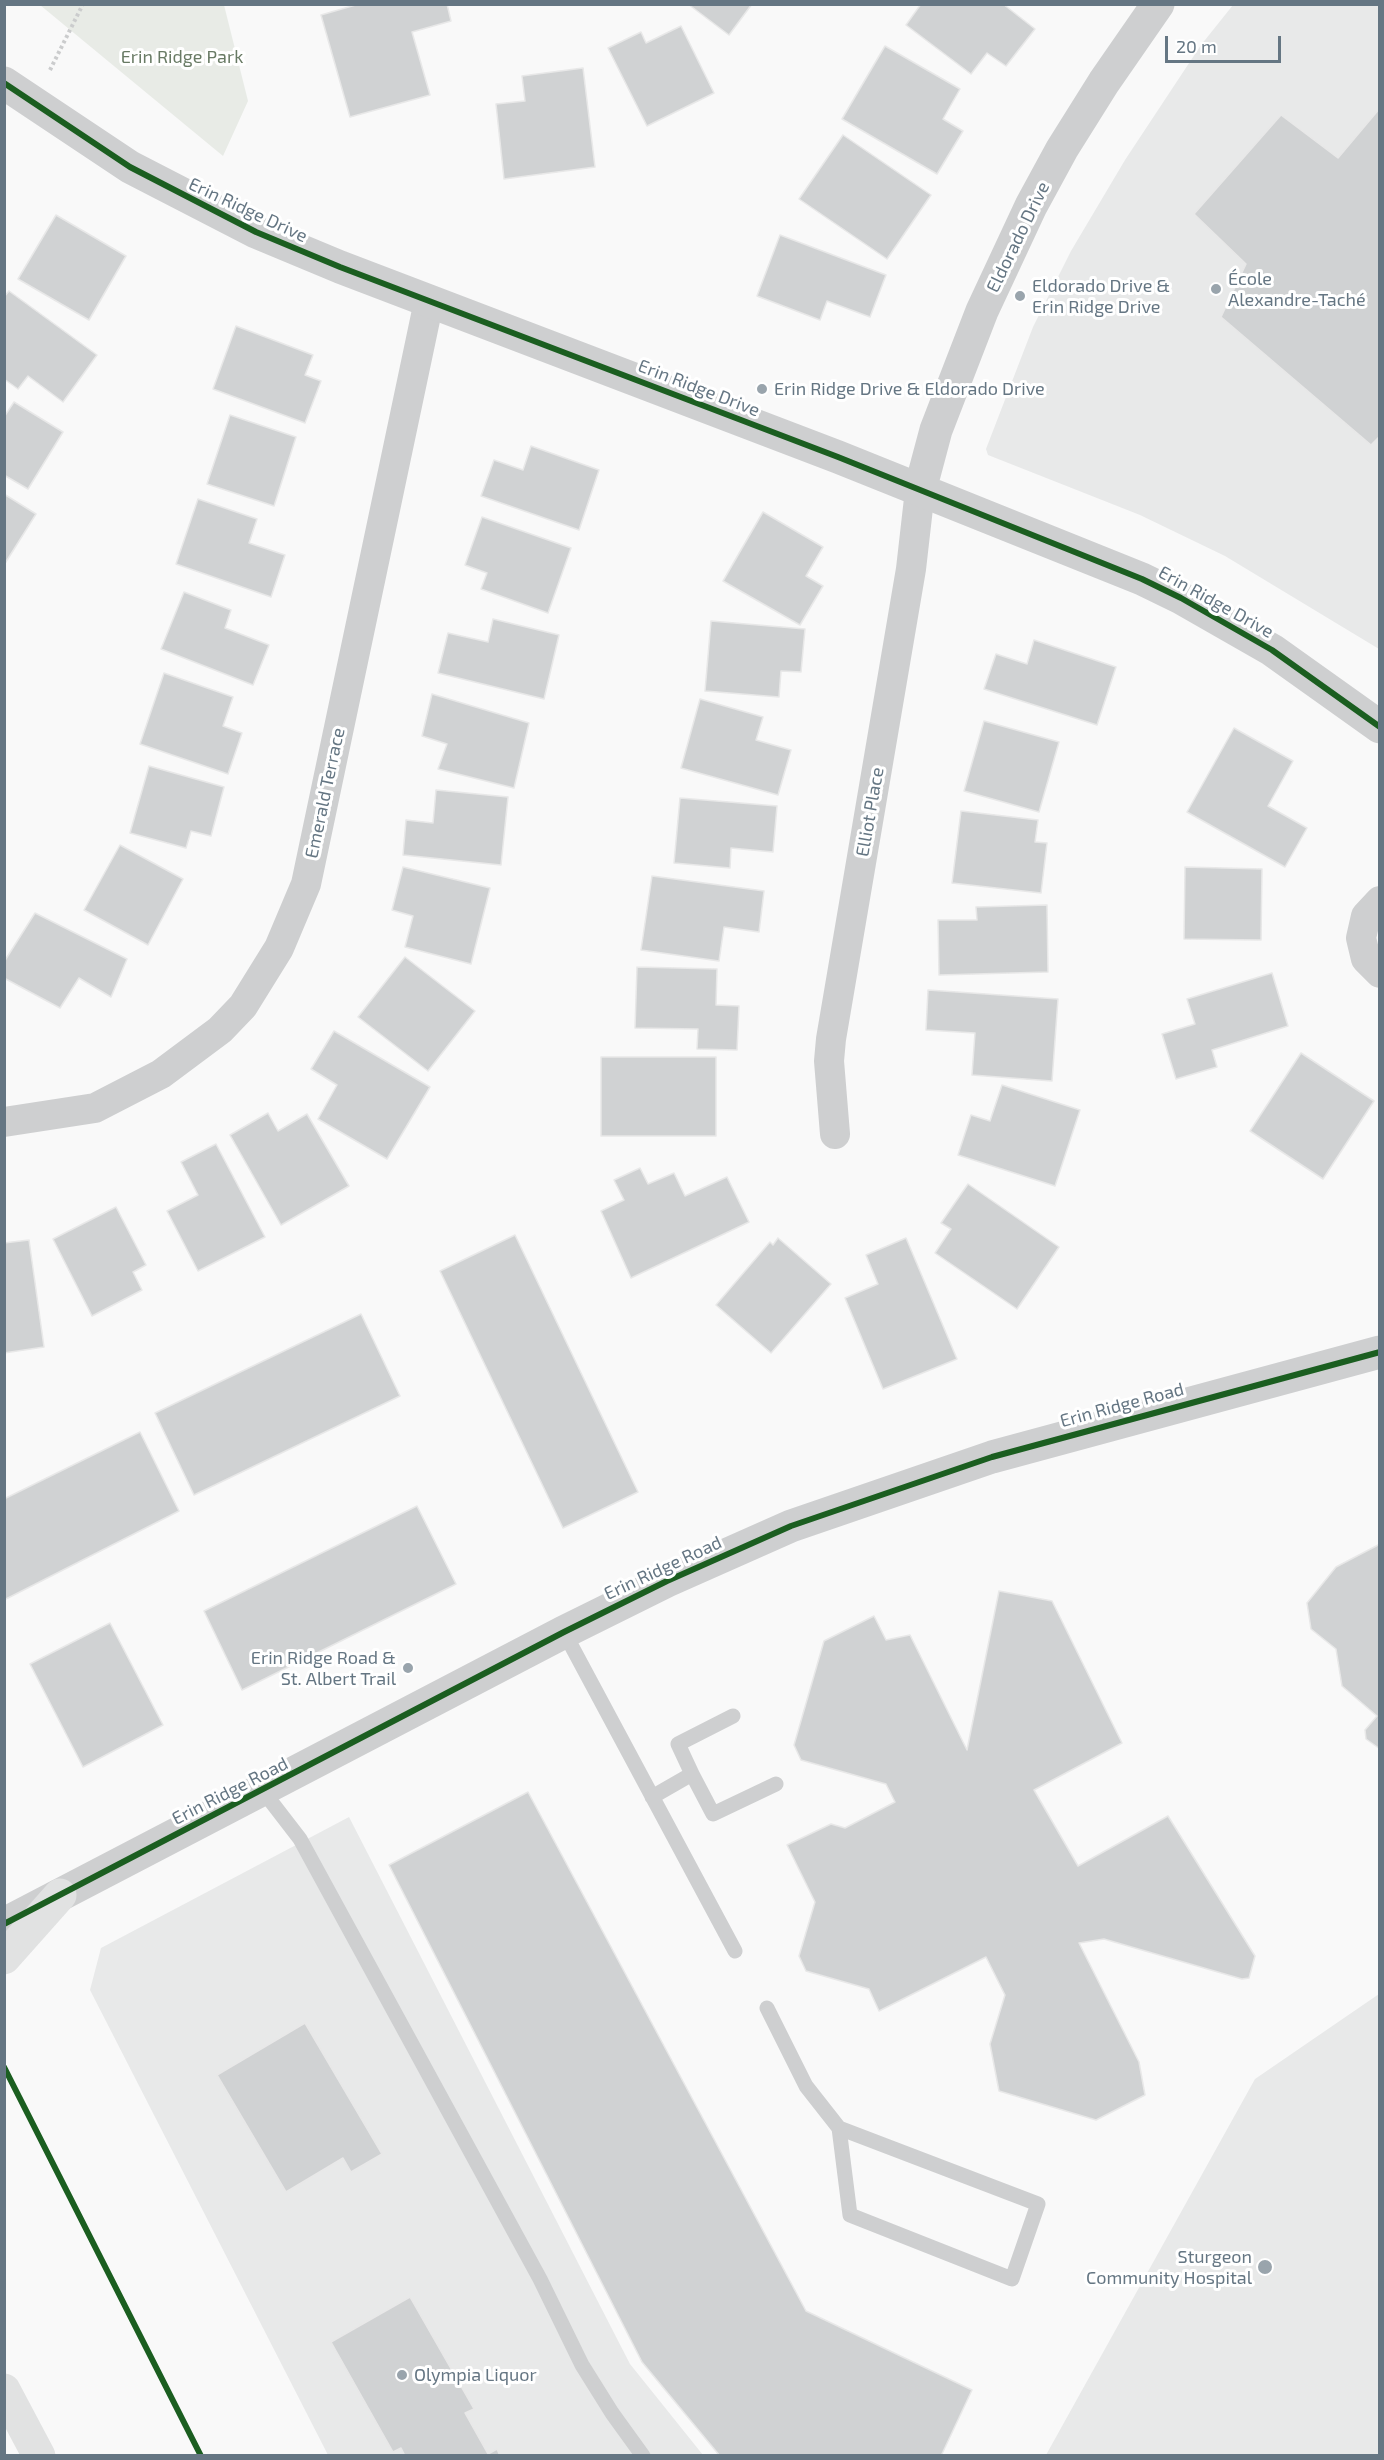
<!DOCTYPE html>
<meta charset="utf-8">
<style>
body{margin:0}
#map{position:relative;width:1384px;height:2460px;overflow:hidden;background:#f9f9f9;font-family:"Exo 2",sans-serif}
canvas{display:block}
.frame{position:absolute;inset:0;border:6px solid #657683;pointer-events:none}
.scale{position:absolute;left:1165px;top:36px;width:116px;height:27px;box-sizing:border-box;border:3px solid #657683;border-top:0;padding-left:8px;font-size:18px;line-height:21px;white-space:nowrap;color:#657683;-webkit-text-stroke:4px #fff;paint-order:stroke}
</style>
<div id="map">
<canvas width="1384" height="2460"></canvas>
<div class="frame"></div>
<div class="scale">20 m</div>
</div>
<script>
const c = document.querySelector('canvas').getContext('2d');
c.lineJoin = 'round';
function fillPath(path, color) {
  c.fillStyle = color;
  c.fill(path, 'evenodd');
}
function poly(rows) {
  const path = new Path2D();
  for (const r of rows) {
    path.moveTo(r[0], r[1]);
    for (let i = 2; i < r.length; i += 2) path.lineTo(r[i], r[i + 1]);
  }
  return path;
}
function trace(path, color, width, dash) {
  c.strokeStyle = color;
  c.lineWidth = width;
  c.lineCap = dash ? 'butt' : 'round';
  c.setLineDash(dash || []);
  c.stroke(path);
}
function drawText(font, color, halo, rows, align = 'center') {
  c.font = font + ' "Exo 2",sans-serif';
  c.lineWidth = 6;
  c.setLineDash([]);
  c.textBaseline = 'middle';
  c.strokeStyle = halo;
  c.fillStyle = color;
  for (const [text, x, y, turn = 0] of rows) {
    c.save();
    c.translate(x, y);
    c.rotate((+turn || 0) * Math.PI / 180);
    c.textAlign = isNaN(turn) ? turn : align;
    if (halo) c.strokeText(text, 0, 0);
    c.fillText(text, 0, 0);
    c.restore();
  }
}
fillPath(poly([
 [1233,5,1379,5,1379,649,1225,556,1140,515,988,455,986,449,1033,327,1071,251,1125,160,1201,45],
 [349,1817,630,2364,703,2455,328,2455,90,1990,101,1948],
 [1379,1994,1379,2455,1046,2455,1255,2079]
]), '#e8e9e9');
fillPath(poly([
 [40,5,224,5,248,101,223,156]
]), '#e8ebe6');
const building = poly([
 [359,4,447,4,451,21,412,32,430,95,350,117,321,15,359,4],
 [688,4,752,4,729,35,688,4],
 [921,4,1003,4,1035,29,1006,66,987,53,971,74,906,25,921,4],
 [681,26,714,93,647,126,608,48,641,32,646,43,681,26],
 [885,46,960,89,943,119,963,131,937,174,842,119,885,46],
 [583,68,595,167,504,179,496,104,525,101,522,76,583,68],
 [1380,108,1380,436,1371,445,1221,317,1246,264,1194,214,1281,115,1338,158,1380,108],
 [843,135,931,195,887,259,799,199,843,135],
 [56,215,126,256,89,320,18,279,56,215],
 [780,235,886,275,870,317,827,301,820,320,757,296,780,235],
 [9,291,97,355,63,402,28,376,18,389,4,379,4,297,9,291],
 [236,326,313,355,305,375,321,381,305,423,213,389,236,326],
 [14,402,63,432,28,489,4,475,4,417,14,402],
 [230,415,296,437,274,506,207,484,230,415],
 [531,446,599,470,579,530,481,496,494,460,523,470,531,446],
 [4,494,36,514,4,565,4,494],
 [198,499,257,519,249,543,285,555,271,597,176,564,198,499],
 [763,512,823,547,806,576,823,586,800,625,723,581,763,512],
 [482,517,571,548,548,613,481,589,487,573,465,565,482,517],
 [184,592,231,610,225,628,269,645,253,685,161,649,184,592],
 [493,619,559,635,544,699,438,673,448,633,488,642,493,619],
 [711,621,805,629,801,672,781,671,779,697,705,691,711,621],
 [1034,640,1116,667,1097,725,984,689,996,654,1027,664,1034,640],
 [164,673,233,697,223,726,242,733,228,774,140,744,164,673],
 [432,694,529,723,514,788,438,769,447,744,422,736,432,694],
 [700,699,763,717,756,740,791,750,778,795,681,768,700,699],
 [984,721,1059,742,1039,812,964,791,984,721],
 [1234,728,1293,761,1268,806,1307,828,1285,867,1187,812,1234,728],
 [149,766,224,787,211,836,191,831,186,848,130,833,149,766],
 [436,790,508,797,501,865,403,855,406,820,433,823,436,790],
 [680,798,777,806,773,852,731,848,730,868,674,863,680,798],
 [961,811,1038,820,1035,842,1047,843,1041,893,952,883,961,811],
 [120,845,183,879,148,945,84,910,120,845],
 [403,867,490,888,471,964,405,947,413,916,392,910,403,867],
 [1185,867,1262,869,1261,940,1184,939,1185,867],
 [652,876,764,891,759,932,724,927,719,961,641,950,652,876],
 [1047,905,1048,972,939,975,938,920,977,920,976,907,1047,905],
 [35,913,127,959,111,997,79,978,60,1008,4,978,4,962,35,913],
 [405,957,475,1011,428,1071,358,1017,405,957],
 [637,967,717,969,716,1005,739,1006,737,1050,697,1049,698,1029,635,1028,637,967],
 [1272,973,1288,1026,1212,1050,1217,1067,1176,1079,1162,1034,1195,1024,1187,999,1272,973],
 [928,990,1058,999,1052,1081,972,1075,975,1033,926,1030,928,990],
 [334,1031,430,1087,387,1159,318,1119,337,1085,311,1069,334,1031],
 [1301,1053,1374,1101,1323,1179,1250,1131,1301,1053],
 [601,1057,716,1057,716,1136,601,1136,601,1057],
 [1002,1085,1080,1110,1055,1186,958,1155,971,1115,990,1121,1002,1085],
 [268,1113,278,1131,307,1114,349,1186,281,1225,230,1135,268,1113],
 [216,1144,265,1237,198,1271,167,1211,198,1195,181,1162,216,1144],
 [640,1168,648,1184,674,1173,685,1196,727,1177,749,1222,631,1278,601,1211,624,1200,614,1180,640,1168],
 [968,1184,1059,1247,1017,1309,935,1253,951,1229,941,1223,968,1184],
 [116,1207,146,1265,133,1272,142,1290,92,1316,53,1239,116,1207],
 [515,1235,638,1492,563,1528,440,1271,515,1235],
 [778,1238,831,1284,771,1353,716,1305,770,1242,773,1245,778,1238],
 [906,1238,957,1359,883,1389,845,1298,878,1284,866,1255,906,1238],
 [29,1240,44,1347,4,1353,4,1243,29,1240],
 [361,1314,400,1396,194,1495,155,1413,361,1314],
 [140,1432,179,1511,4,1600,4,1499,140,1432],
 [417,1506,456,1584,242,1690,204,1611,417,1506],
 [1380,1544,1380,1749,1366,1739,1365,1730,1377,1716,1342,1686,1336,1649,1311,1629,1307,1603,1336,1567,1380,1544],
 [999,1591,1052,1601,1122,1743,1034,1790,1078,1866,1168,1816,1255,1956,1249,1978,1242,1979,1104,1939,1079,1943,1139,2062,1145,2095,1096,2120,999,2091,990,2044,1005,1995,986,1957,879,2011,869,1989,806,1971,799,1956,815,1902,787,1845,831,1824,845,1828,895,1802,886,1784,801,1760,794,1745,824,1641,874,1616,886,1640,910,1635,967,1750,999,1591],
 [110,1623,163,1725,83,1767,30,1664,110,1623],
 [528,1792,806,2311,972,2390,941,2456,720,2456,642,2362,389,1865,528,1792],
 [305,2023,382,2154,351,2172,343,2158,286,2192,217,2075,305,2023],
 [410,2297,474,2409,465,2413,488,2454,497,2449,500,2456,405,2456,401,2448,393,2452,331,2342,410,2297]
]);
fillPath(building, '#d0d2d3');
trace(building, '#e8e8e8', 1.5);
trace(poly([
 [50,70,83,4]
]), '#cbcccd', 4, [3, 3]);
trace(poly([
 [564,1632,735,1951],
 [692,1774,713,1814,776,1784],
 [263,1791,300,1839,540,2279,582,2365,612,2413,643,2456],
 [652,1797,692,1774,678,1744,733,1716],
 [767,2008,806,2086,839,2128,1038,2204,1012,2279,850,2215,839,2128]
]), '#cecfd0', 15);
trace(poly([
 [1380,901,1366,916,1361,938,1366,959,1380,973],
 [4,1122,95,1108,161,1074,220,1030,243,1006,279,948,306,884,429,301],
 [835,1134,829,1061,831,1039,911,569,920,490]
]), '#cecfd0', 30);
trace(poly([
 [4,83,130,167,256,232,340,267,838,457,1142,579,1181,598,1272,650,1380,727],
 [920,490,936,430,982,311,1031,206,1062,149,1104,82,1158,4],
 [4,1924,564,1632,667,1581,791,1526,992,1457,1380,1352]
]), '#cecfd0', 33);
trace(poly([
 [4,1958,60,1895],
 [4,2390,39,2456]
]), '#e1e2e2', 33);
trace(poly([
 [4,83,130,167,256,232,340,267,838,457,1142,579,1181,598,1272,650,1380,727],
 [4,1924,564,1632,667,1581,791,1526,992,1457,1380,1352],
 [4,2067,201,2456]
]), '#1b5e20', 6);
for (const [x, y, r, color] of [
 [1216,289,6,"#99a4ac"],
 [1020,296,6,"#99a4ac"],
 [762,389,6,"#99a4ac"],
 [408,1668,6,"#99a4ac"],
 [1265,2267,8,"#99a4ac"],
 [402,2375,6,"#99a4ac"]
]) {
  const dot = new Path2D();
  dot.arc(x, y, r, 0, 2 * Math.PI);
  c.fillStyle = color;
  c.fill(dot);
  trace(dot, '#fff', 2);
}
drawText('18px', '#687a64', '#fff', [
 ["Erin Ridge Park",182,57]
]);
drawText('18px', '#657683', '#fff', [
 ["Erin Ridge Drive",248,210,25],
 ["Eldorado Drive",1018,237,-64],
 ["Erin Ridge Drive",699,388,21],
 ["Erin Ridge Drive",1216,602,29],
 ["Emerald Terrace",325,793,-78],
 ["Elliot Place",870,812,-80],
 ["Erin Ridge Road",1122,1405,-15],
 ["Erin Ridge Road",663,1568,-25],
 ["Erin Ridge Road",230,1791,-27]
]);
drawText('18px', '#657683', '#fff', [
 ["École",1228,279],
 ["Alexandre-Taché",1228,300],
 ["Eldorado Drive &",1032,286],
 ["Erin Ridge Drive",1032,307],
 ["Erin Ridge Drive & Eldorado Drive",774,389],
 ["Erin Ridge Road &",396,1658,"right"],
 ["St. Albert Trail",396,1679,"right"],
 ["Sturgeon",1252,2257,"right"],
 ["Community Hospital",1252,2278,"right"],
 ["Olympia Liquor",414,2375]
], 'left');
</script>
